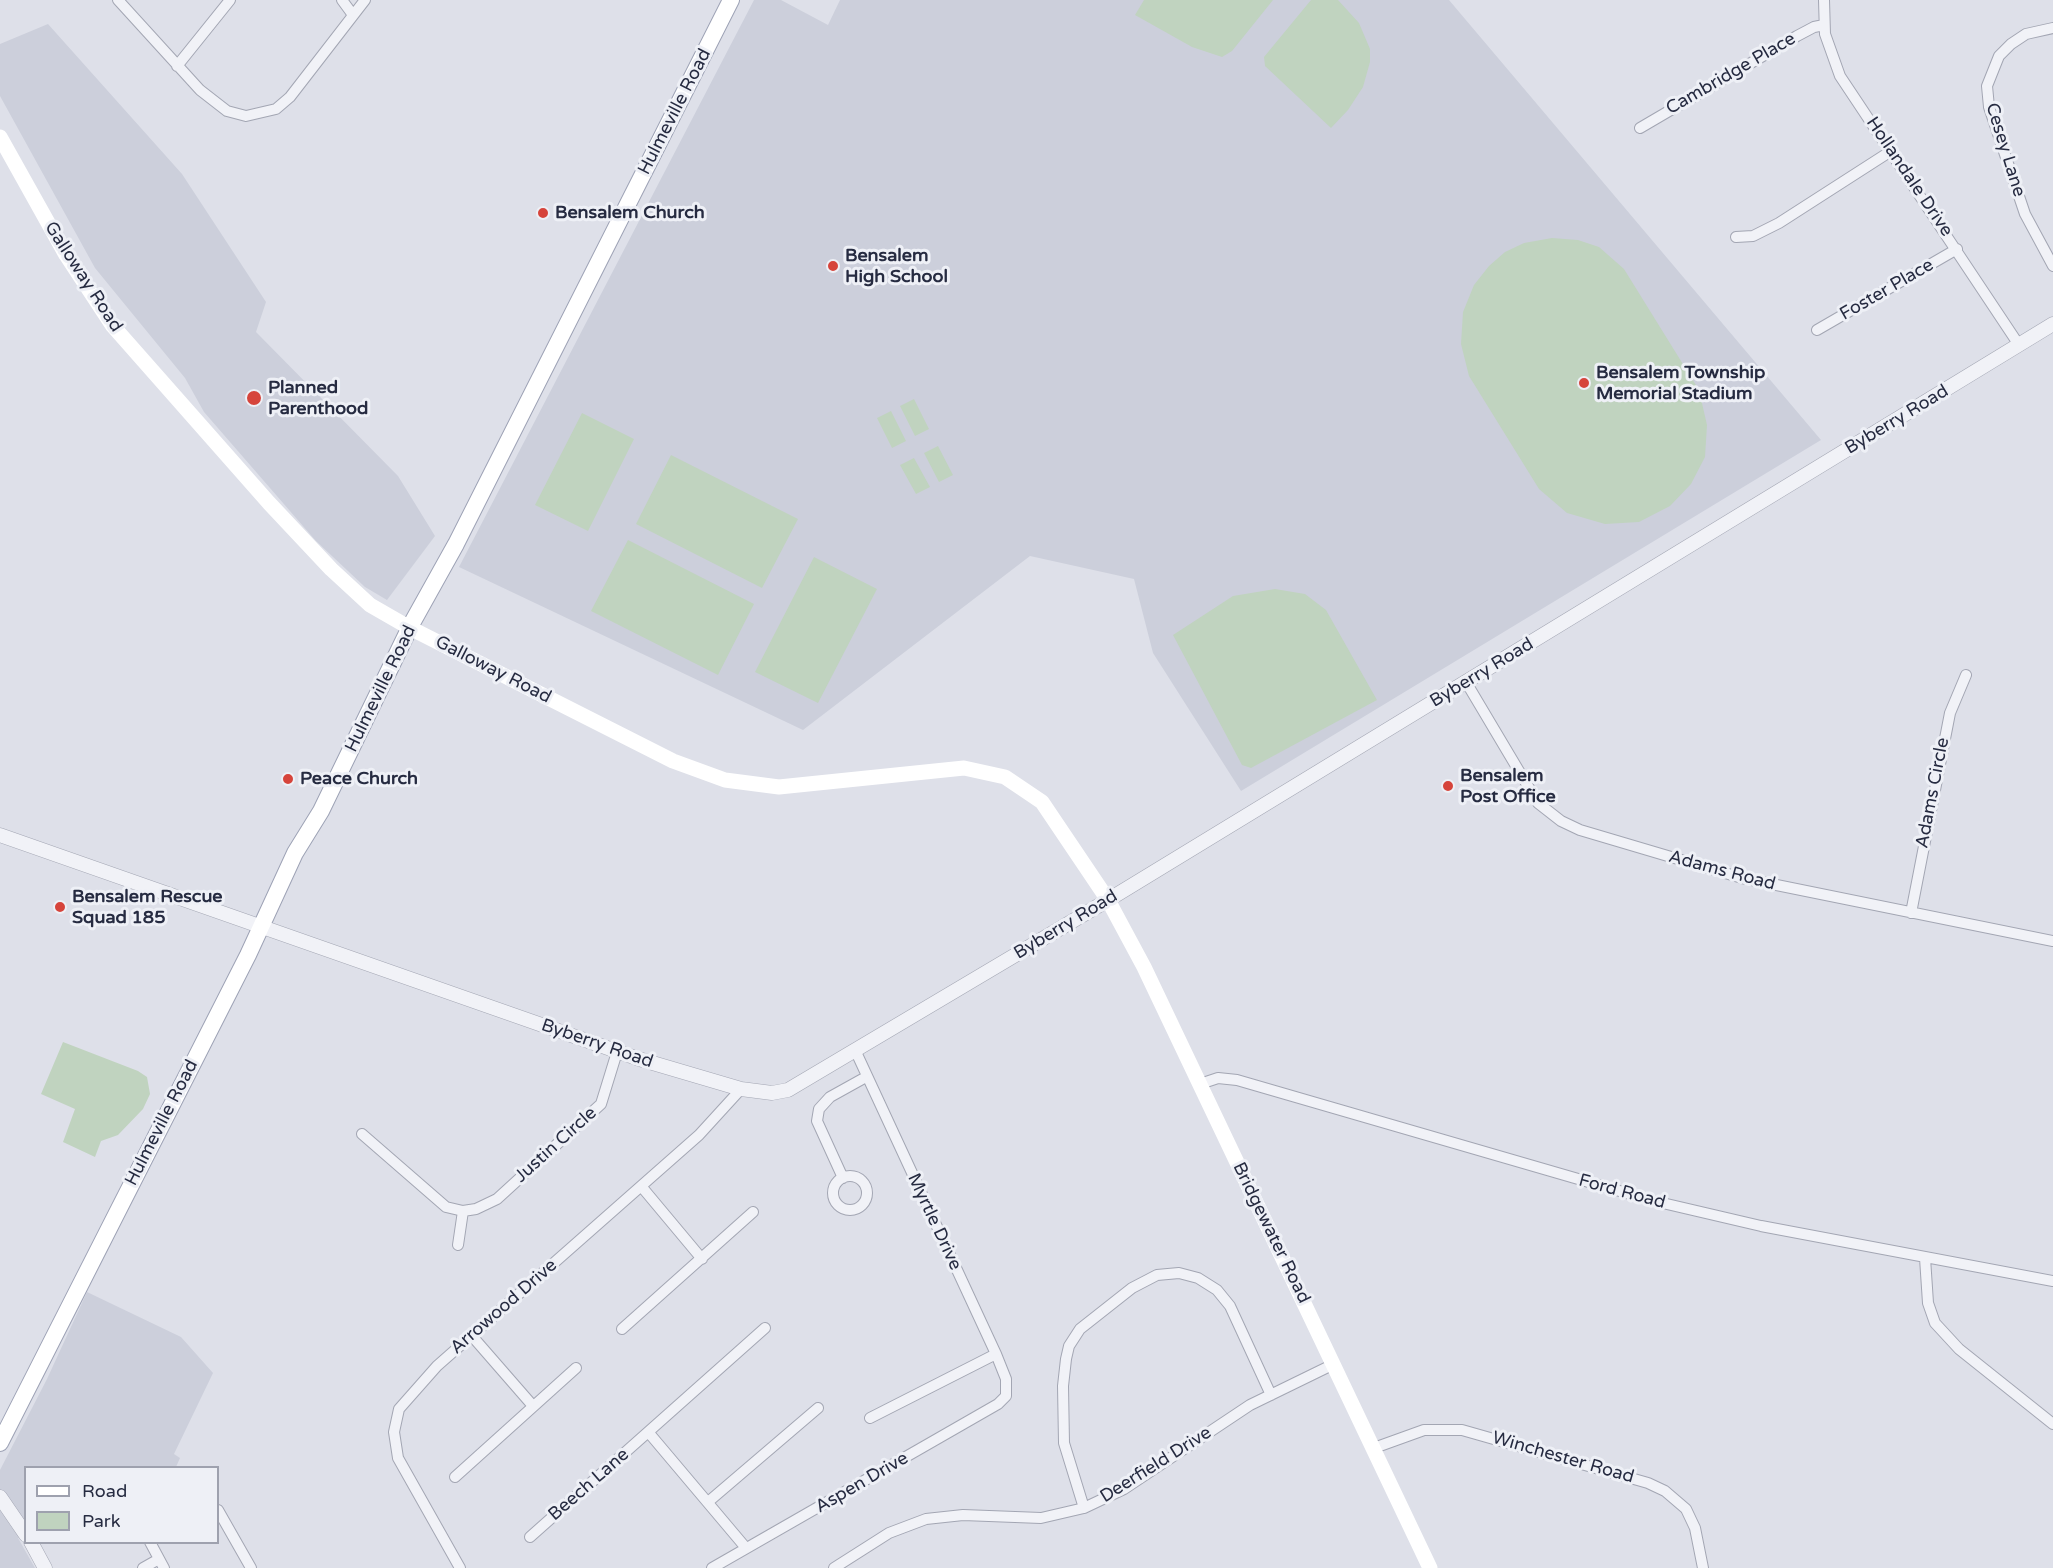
<!DOCTYPE html>
<style>
body{margin:0}
#map{position:relative;width:2053px;height:1568px;overflow:hidden;background:#dee0e9;font-family:"Varela Round",sans-serif}
canvas{display:block}
.legend{position:absolute;left:24px;top:1466px;width:195px;height:78px;box-sizing:border-box;background:#eef0f6;border:2px solid #9ea1ae;margin:0;padding:8px 10px;list-style:none;font-size:18px;color:#262b41}
.legend li{display:flex;align-items:center;gap:12px;height:30px}
.legend b{width:30px;border:2px solid #9ea1ae}
</style>
<div id="map">
<canvas width="2053" height="1568"></canvas>
<ul class="legend">
<li><b style="height:8px;background:#fff"></b>Road</li>
<li><b style="height:16px;background:#c0d3bf"></b>Park</li>
</ul>
</div>
<script>
const c = document.querySelector('canvas').getContext('2d');
c.lineJoin = 'round';
function fillPath(path, color) {
  c.fillStyle = color;
  c.fill(path, 'evenodd');
}
function poly(rows) {
  const path = new Path2D();
  for (const r of rows) {
    if (r.length === 3) {
      path.moveTo(r[0] + r[2], r[1]);
      path.arc(r[0], r[1], r[2], 0, 2 * Math.PI);
      continue;
    }
    path.moveTo(r[0], r[1]);
    for (let i = 2; i < r.length; i += 2) path.lineTo(r[i], r[i + 1]);
  }
  return path;
}
function trace(path, color, width, dash) {
  c.strokeStyle = color;
  c.lineWidth = width;
  c.lineCap = dash ? 'butt' : 'round';
  c.setLineDash(dash || []);
  c.stroke(path);
}
function drawText(font, color, halo, rows, align = 'center') {
  c.font = font + ' "Varela Round",sans-serif';
  c.lineWidth = 6;
  c.setLineDash([]);
  c.textBaseline = 'middle';
  c.strokeStyle = halo;
  c.fillStyle = color;
  for (const [text, x, y, turn = 0] of rows) {
    c.save();
    c.translate(x, y);
    c.rotate((+turn || 0) * Math.PI / 180);
    c.textAlign = isNaN(turn) ? turn : align;
    if (halo) c.strokeText(text, 0, 0);
    c.fillText(text, 0, 0);
    c.restore();
  }
}
fillPath(poly([
 [754,0,781,0,828,25,840,0,1449,0,1821,440,1241,791,1153,653,1134,579,1030,556,803,730,459,567],
 [48,24,182,174,266,302,256,332,398,476,435,536,387,600,365,587,316,541,204,412,185,378,95,268,0,96,0,44],
 [87,1292,181,1337,213,1373,174,1454,180,1458,176,1467,26,1468,25,1533,18,1538,35,1568,0,1568,0,1470,47,1379]
]), '#cccfdb');
fillPath(poly([
 [1144,0,1273,0,1232,51,1222,57,1192,47,1135,15],
 [1311,0,1338,0,1359,23,1370,49,1370,62,1363,87,1348,110,1331,128,1265,66,1264,57],
 [1552,238,1578,240,1599,247,1624,269,1699,390,1707,425,1705,457,1691,484,1670,506,1639,522,1605,524,1567,513,1539,489,1469,376,1461,344,1463,312,1474,285,1489,266,1505,252,1524,243],
 [914,399,929,429,915,436,900,406],
 [891,411,906,441,892,448,877,418],
 [582,413,634,439,588,531,535,505],
 [938,446,953,475,939,482,924,453],
 [671,455,798,519,762,588,636,524],
 [914,458,930,487,916,494,900,465],
 [628,540,754,604,718,675,591,611],
 [814,557,877,589,818,703,755,672],
 [1275,589,1305,594,1326,610,1377,700,1251,768,1242,765,1173,635,1233,596],
 [63,1042,138,1071,147,1077,150,1094,143,1109,118,1135,101,1141,95,1157,63,1142,75,1109,41,1094]
]), '#c0d3bf');
const minor = poly([
 [118,0,200,90,227,111,246,116,276,109,290,97,365,0],
 [342,0,353,15],
 [1824,0,1825,34,1840,76,2019,345],
 [2053,28,2026,34,2011,44,1999,56,1987,86,1989,107,2025,214,2053,266],
 [177,66,230,0],
 [1640,128,1797,36,1814,27,1824,25],
 [1736,237,1753,236,1779,223,1891,151],
 [1817,330,1957,249],
 [1466,682,1538,803,1561,821,1580,830,1742,878,2053,941],
 [1911,913,1950,713,1966,675],
 [1200,1084,1218,1078,1237,1080,1654,1201,1761,1226,2053,1281],
 [362,1134,446,1207,463,1211,476,1209,497,1199,601,1104,617,1052],
 [850,1193,17],
 [843,1178,817,1121,819,1109,830,1097,866,1077],
 [641,1186,702,1259],
 [458,1245,463,1211],
 [1925,1258,1928,1303,1935,1323,1959,1349,2053,1424],
 [622,1329,753,1212],
 [472,1336,533,1406],
 [870,1418,996,1354],
 [649,1433,746,1548],
 [1374,1448,1424,1430,1462,1430,1648,1483,1665,1491,1686,1509,1695,1528,1703,1568],
 [455,1477,576,1368],
 [708,1502,818,1408],
 [1084,1508,1064,1443,1063,1386,1066,1359,1069,1346,1080,1329,1132,1288,1157,1275,1179,1273,1198,1278,1217,1290,1230,1306,1271,1395],
 [218,1510,251,1568],
 [530,1537,765,1328],
 [150,1542,164,1568],
 [143,1568,159,1559],
 [460,1568,398,1458,394,1432,399,1409,437,1366,699,1135,741,1089],
 [712,1568,998,1404,1006,1396,1006,1379,996,1354,856,1052],
 [834,1568,889,1533,926,1519,963,1515,1041,1518,1084,1508,1124,1489,1250,1405,1334,1364]
]);
const tertiary = poly([
 [0,835,639,1059,741,1089,772,1093,788,1090,1108,900,2053,324],
 [0,1497,26,1535],
 [31,1542,45,1568]
]);
const primary = poly([
 [0,1443,248,955,295,853,321,811,412,623,456,544,731,0]
]);
trace(minor, '#a3a6b3', 12);
trace(tertiary, '#a3a6b3', 15);
trace(primary, '#9da2b5', 18);
trace(minor, '#f1f2f7', 10);
trace(tertiary, '#f1f2f7', 14);
trace(poly([
 [0,137,66,255,112,325,269,503,331,569,370,605,410,628,673,761,725,780,779,787,964,768,1005,777,1042,802,1108,900,1144,967,1430,1568]
]), '#fff', 15);
trace(primary, '#fff', 16);
for (const [x, y, r, color] of [
 [543,213,6,"#d6443b"],
 [833,266,6,"#d6443b"],
 [1584,383,6,"#d6443b"],
 [254,398,8,"#d6443b"],
 [288,779,6,"#d6443b"],
 [1448,786,6,"#d6443b"],
 [60,907,6,"#d6443b"]
]) {
  const dot = new Path2D();
  dot.arc(x, y, r, 0, 2 * Math.PI);
  c.fillStyle = color;
  c.fill(dot);
  trace(dot, '#eef0f6', 2);
}
drawText('18px', '#262b41', '#eef0f6', [
 ["Cambridge Place",1731,74,-30],
 ["Hulmeville Road",675,112,-63],
 ["Cesey Lane",2005,150,73],
 ["Hollandale Drive",1909,177,56],
 ["Galloway Road",83,277,57],
 ["Foster Place",1887,290,-30],
 ["Byberry Road",1897,420,-31],
 ["Galloway Road",493,670,27],
 ["Byberry Road",1482,673,-31],
 ["Hulmeville Road",381,689,-64],
 ["Adams Circle",1933,793,-79],
 ["Adams Road",1722,871,15],
 ["Byberry Road",1066,925,-31],
 ["Byberry Road",597,1044,19],
 ["Hulmeville Road",162,1123,-63],
 ["Justin Circle",556,1145,-42],
 ["Ford Road",1622,1192,15],
 ["Myrtle Drive",934,1222,65],
 ["Bridgewater Road",1271,1233,64],
 ["Arrowood Drive",504,1307,-41],
 ["Winchester Road",1563,1458,16],
 ["Deerfield Drive",1156,1465,-32],
 ["Aspen Drive",862,1483,-30],
 ["Beech Lane",589,1485,-41]
]);
drawText('bold 18px', '#262b41', '#eef0f6', [
 ["Bensalem Church",555,213],
 ["Bensalem",845,256],
 ["High School",845,277],
 ["Bensalem Township",1596,373],
 ["Memorial Stadium",1596,394],
 ["Planned",268,388],
 ["Parenthood",268,409],
 ["Bensalem",1460,776],
 ["Post Office",1460,797],
 ["Peace Church",300,779],
 ["Bensalem Rescue",72,897],
 ["Squad 185",72,918]
], 'left');
</script>
